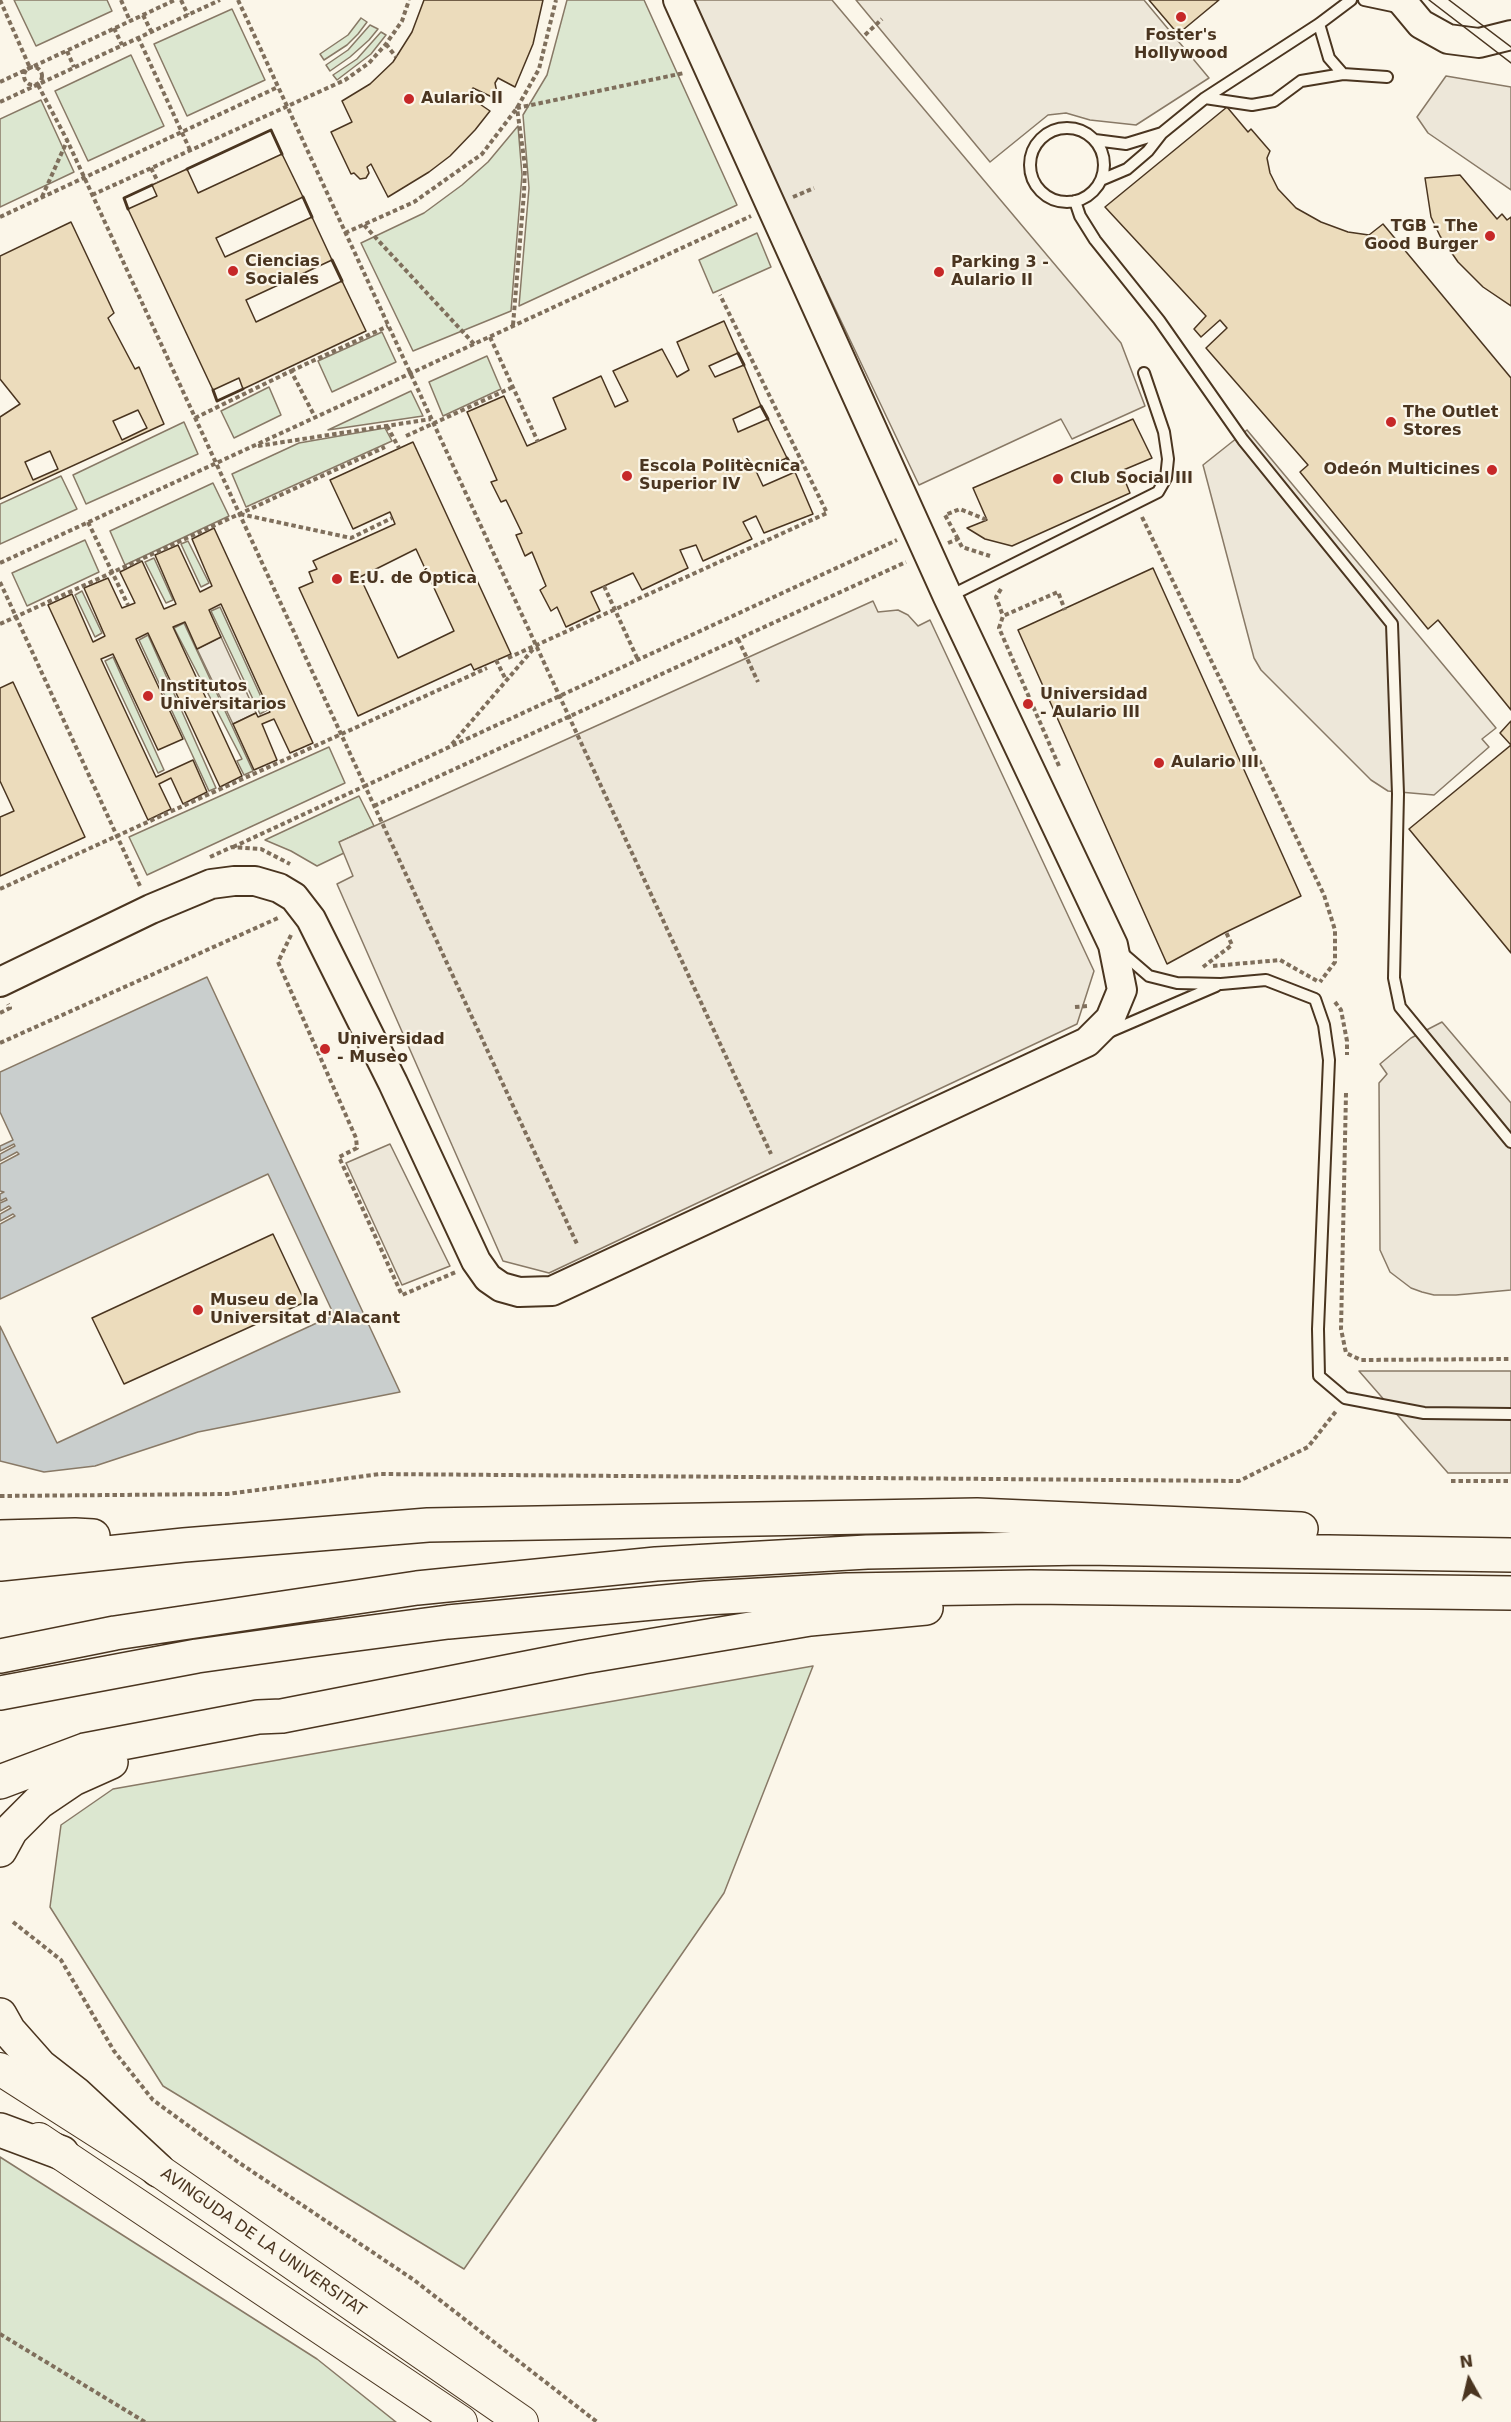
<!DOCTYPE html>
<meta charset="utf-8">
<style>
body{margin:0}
#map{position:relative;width:1511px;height:2422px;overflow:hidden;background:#fbf6e9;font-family:"DejaVu Sans",sans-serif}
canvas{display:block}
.north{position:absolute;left:1439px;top:2350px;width:60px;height:60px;-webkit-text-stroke:4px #fbf6e9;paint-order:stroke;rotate:352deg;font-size:16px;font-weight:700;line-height:24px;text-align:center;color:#4a3520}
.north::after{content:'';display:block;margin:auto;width:21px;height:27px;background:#4a3520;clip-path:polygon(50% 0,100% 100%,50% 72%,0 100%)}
</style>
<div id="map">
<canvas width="1511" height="2422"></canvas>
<div class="north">N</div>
</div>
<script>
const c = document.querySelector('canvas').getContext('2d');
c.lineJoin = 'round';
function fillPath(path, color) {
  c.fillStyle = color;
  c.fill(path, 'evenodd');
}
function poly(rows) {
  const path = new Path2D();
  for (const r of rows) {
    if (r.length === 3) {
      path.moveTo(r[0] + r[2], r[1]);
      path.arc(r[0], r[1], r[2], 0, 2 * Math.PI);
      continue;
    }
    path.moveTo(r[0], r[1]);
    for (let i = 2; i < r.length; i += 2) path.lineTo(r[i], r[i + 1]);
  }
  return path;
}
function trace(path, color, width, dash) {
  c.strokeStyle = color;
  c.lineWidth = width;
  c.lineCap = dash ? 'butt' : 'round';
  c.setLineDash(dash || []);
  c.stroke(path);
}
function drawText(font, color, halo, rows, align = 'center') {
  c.font = font + ' "DejaVu Sans",sans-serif';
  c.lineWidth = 4.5;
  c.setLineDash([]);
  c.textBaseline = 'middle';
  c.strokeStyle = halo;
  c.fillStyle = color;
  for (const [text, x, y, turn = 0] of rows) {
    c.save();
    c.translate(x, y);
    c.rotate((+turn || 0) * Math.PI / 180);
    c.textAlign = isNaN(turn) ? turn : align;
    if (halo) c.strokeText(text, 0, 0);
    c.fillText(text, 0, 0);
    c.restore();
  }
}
const green = poly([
 [14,0,107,0,112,11,36,46,14,0],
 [567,0,644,0,737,205,519,306,529,188,523,115,547,75,567,0],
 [232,9,265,80,187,116,154,44,232,9],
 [361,18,367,22,358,34,347,45,324,60,320,54,348,35,361,18],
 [370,25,378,29,369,40,350,57,330,71,326,65,348,50,370,25],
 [381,32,386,35,371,54,337,80,333,75,357,59,381,32],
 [131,55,164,126,88,161,55,91,131,55],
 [41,100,74,172,0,207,0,119,41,100],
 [518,126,522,175,511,311,413,351,361,243,424,213,462,185,488,162,518,126],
 [757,233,771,267,713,293,699,260,757,233],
 [382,332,396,362,332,392,318,361,382,332],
 [487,356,501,389,443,416,429,382,487,356],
 [269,387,281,415,234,438,221,411,269,387],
 [411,391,423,416,328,430,411,391],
 [184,422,198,454,86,504,73,475,184,422],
 [385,428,392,441,246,507,232,474,299,443,385,428],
 [61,476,77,509,0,544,0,504,61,476],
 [213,483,229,516,125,565,110,531,213,483],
 [85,540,99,572,27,606,12,573,85,540],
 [188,541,209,583,201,587,181,544,188,541],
 [154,558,173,600,166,603,145,562,154,558],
 [82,591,102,633,95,637,75,595,82,591],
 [220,607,267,710,260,714,211,611,220,607],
 [184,623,253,771,244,775,237,761,242,759,174,628,184,623],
 [148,635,216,788,209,791,139,640,148,635],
 [113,657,164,770,158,773,105,661,113,657],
 [329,747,345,783,147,875,129,837,329,747],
 [359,796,374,826,340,842,344,853,317,866,291,851,265,840,359,796],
 [813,1666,724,1893,464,2269,163,2086,50,1907,61,1825,113,1789,813,1666],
 [0,2157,317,2359,396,2422,0,2422,0,2157]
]);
fillPath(green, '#dce7d0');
trace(green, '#887966', 1.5);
const parking = poly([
 [692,0,832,0,1121,343,1145,406,1072,439,1061,419,919,485,784,201,692,0],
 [856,0,1144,0,1209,78,1136,125,1090,120,1066,113,1048,115,990,162,856,0],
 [1446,76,1511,87,1511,190,1428,133,1417,117,1446,76],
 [1247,430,1496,728,1482,739,1489,747,1434,795,1388,791,1371,780,1261,670,1254,658,1203,465,1247,430],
 [873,601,878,612,898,610,908,615,918,626,930,620,1094,971,1077,1024,549,1273,503,1261,337,884,353,876,339,842,873,601],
 [221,637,256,713,233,724,197,649,221,637],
 [1442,1022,1511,1103,1511,1290,1456,1295,1434,1295,1422,1292,1411,1288,1390,1272,1380,1250,1379,1083,1387,1074,1380,1064,1411,1038,1442,1022],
 [390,1144,450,1266,402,1285,346,1163,390,1144],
 [1359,1371,1511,1371,1511,1473,1448,1473,1359,1371]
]);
fillPath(parking, '#ede7d9');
trace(parking, '#887966', 1.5);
const water = poly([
 [207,977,400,1392,198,1432,95,1466,44,1472,0,1461,0,1326,57,1443,334,1315,268,1174,0,1299,0,1224,15,1216,13,1214,0,1221,0,1214,11,1208,9,1206,0,1211,0,1203,7,1200,6,1198,0,1201,0,1194,4,1192,0,1191,0,1164,19,1154,17,1152,0,1161,0,1154,15,1146,14,1144,0,1151,0,1146,13,1140,0,1112,0,1072,207,977]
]);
fillPath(water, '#c9cecd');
trace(water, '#887966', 1.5);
const building = poly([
 [424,0,543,0,533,44,515,87,498,78,495,83,497,93,492,97,473,88,468,96,490,111,475,130,450,156,429,172,388,197,371,164,367,167,369,173,366,178,360,179,354,173,351,174,331,132,352,122,342,101,370,84,393,62,412,32,424,0],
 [1149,0,1219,0,1178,34,1149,0],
 [1227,107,1248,132,1251,129,1270,151,1267,158,1270,173,1278,189,1296,208,1321,222,1348,232,1369,235,1383,224,1511,378,1511,710,1438,620,1428,629,1300,472,1308,465,1206,348,1227,328,1220,320,1201,337,1194,329,1206,316,1105,207,1227,107],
 [282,154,303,197,216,238,225,257,312,217,332,260,246,300,256,322,342,281,366,331,243,389,239,378,213,390,128,209,157,196,152,185,187,169,198,193,282,154],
 [1460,175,1497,219,1502,214,1507,220,1511,217,1511,306,1483,287,1458,262,1440,236,1431,217,1425,178,1460,175],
 [71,222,114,313,108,318,135,369,139,367,164,424,0,499,0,417,20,404,0,379,0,256,71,222],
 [138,410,147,428,122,440,113,421,138,410],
 [50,451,58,469,33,480,25,462,50,451],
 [724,321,738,353,709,366,715,377,744,365,761,406,733,419,738,432,768,419,787,458,756,471,763,486,795,472,813,514,764,533,756,516,743,522,752,539,703,561,696,545,680,550,688,568,642,590,633,573,591,592,600,611,566,627,557,607,551,611,540,590,546,586,532,552,525,556,516,535,522,533,506,500,501,502,491,482,497,480,467,412,504,396,527,446,566,429,553,398,601,376,615,407,628,401,613,371,662,349,677,377,689,370,677,342,724,321],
 [1133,419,1152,458,1121,471,1130,493,1012,546,985,539,967,528,987,520,973,488,1133,419],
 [413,442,511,654,474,670,471,664,358,716,299,588,313,582,309,572,317,569,313,561,395,524,390,512,353,529,330,480,413,442],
 [416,549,454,631,398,658,360,577,416,549],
 [214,528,313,743,290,753,274,719,262,724,277,760,254,770,233,724,256,713,258,717,270,712,221,604,209,610,221,637,197,649,185,622,173,627,242,776,220,787,148,633,136,639,183,739,158,750,113,654,101,659,156,777,193,760,207,792,183,804,171,778,159,784,171,809,148,820,48,605,72,594,93,642,105,636,84,588,108,578,122,608,135,603,120,572,142,561,164,609,176,604,155,555,178,545,200,592,212,586,192,539,214,528],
 [1153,568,1301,896,1226,932,1167,964,1018,630,1153,568],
 [13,682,85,837,0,876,0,817,14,811,0,781,0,688,13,682],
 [1511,721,1511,953,1409,829,1511,745,1500,733,1511,721],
 [273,1234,305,1302,124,1384,92,1318,273,1234]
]);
fillPath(building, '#ecdcbc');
trace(building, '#4a3520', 1.5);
const lane = poly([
 [1364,0,1402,8],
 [1319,24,1329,58,1343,74],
 [1205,98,1252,105,1274,101,1301,81,1343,74,1387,77],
 [1067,165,37],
 [1095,140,1126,144,1162,133],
 [1101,180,1127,169,1148,151,1162,133,1205,98,1319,24,1351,0],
 [1075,201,1080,216,1095,240,1159,320,1243,440,1392,624,1398,794,1394,978,1400,1007,1511,1142],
 [948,597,1158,492,1166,478,1168,459,1164,432,1144,373],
 [1120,951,1149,976,1177,983,1221,984,1266,980,1315,999,1324,1025,1329,1060,1318,1329,1319,1376,1345,1398,1424,1413,1511,1414],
 [1109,1032,1216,986]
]);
const secondary = poly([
 [1401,0,1421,24,1448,39,1479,43,1511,35],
 [0,982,151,909,211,884,234,881,255,881,279,888,294,897,311,919,393,1083,476,1261,488,1278,501,1287,519,1292,552,1291,1087,1042,1110,1019,1122,990,1113,945,948,597,678,0]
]);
const primary = poly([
 [0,2069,158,2170,522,2422],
 [39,2139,461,2422]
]);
const highway = poly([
 [0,1537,75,1535,93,1536],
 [0,1564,184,1545,428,1525,977,1515,1301,1529],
 [0,1656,115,1633,417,1588,656,1564,867,1552,1085,1548,1511,1555],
 [0,1693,197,1656,311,1640,448,1622,706,1598,847,1590,1031,1587,1511,1593],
 [0,1782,85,1750,258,1717,282,1716,583,1657,810,1619,926,1608],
 [0,1850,11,1830,39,1802,73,1779,111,1762],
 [0,2015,9,2031,40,2066,76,2094,158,2170],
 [0,2130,62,2153]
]);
trace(lane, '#4a3520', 14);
trace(secondary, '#4a3520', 32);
trace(primary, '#4a3520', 34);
trace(highway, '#4a3520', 36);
trace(poly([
 [0,0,30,68],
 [121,0,130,21],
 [181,0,188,15],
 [238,0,771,1154],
 [143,15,151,31],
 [114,28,122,45],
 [865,35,882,19],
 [138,37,190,150],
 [386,44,396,57],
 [67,51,74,67],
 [33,76,9],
 [0,82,175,0],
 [38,85,67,140,365,786,897,540],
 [0,102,220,0],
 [151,168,158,182],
 [92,195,345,80,369,63,386,44,402,21,409,0],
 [42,197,67,141],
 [793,197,814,188],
 [0,217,278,87],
 [364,225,474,344],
 [345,233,414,202,482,154,517,108,539,69,556,0],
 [513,325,524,193,525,166,517,108,684,73],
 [490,337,538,442],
 [291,371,388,326],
 [195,418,291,371,315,417],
 [387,426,399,448],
 [406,436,513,387],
 [258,446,431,419],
 [240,514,351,538,392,518],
 [1142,517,1324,895,1335,930,1335,962,1320,982],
 [88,522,128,605],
 [958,539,945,515,960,509,987,520],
 [948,543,958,539,962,547,990,556],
 [0,563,751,216],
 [0,582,140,886],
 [604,586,638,660],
 [1001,589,996,597,1003,616],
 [0,624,385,447],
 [738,639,758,682],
 [508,658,827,513,720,295],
 [496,660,506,680],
 [452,744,535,647],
 [1059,766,999,628,1003,616,1058,592,1065,610],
 [374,806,906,562],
 [233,847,365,786,577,1244],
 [210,857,232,847,261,849,290,864],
 [0,889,487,668],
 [291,935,278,962,356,1138,357,1148,339,1157,402,1295,456,1272],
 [1213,966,1280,960,1319,982],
 [1203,967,1232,945,1226,932],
 [1335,1002,1341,1010,1347,1041,1347,1055],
 [1075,1007,1088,1006],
 [0,1013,10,1008,8,1004],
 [0,1043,278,918],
 [1346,1093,1341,1329,1346,1353,1361,1360,1511,1359],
 [1451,1481,1511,1481],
 [0,1496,227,1494,380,1474,1239,1481,1308,1447,1337,1410],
 [13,1922,61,1960,114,2051,153,2100,238,2162,414,2280,597,2422],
 [0,2334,145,2422]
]), '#7f6f5c', 4, [4.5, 3]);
trace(lane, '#fbf6e9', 10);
trace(secondary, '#fbf6e9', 28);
trace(primary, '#fbf6e9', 32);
trace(highway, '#fbf6e9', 33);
trace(poly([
 [1429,0,1511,63],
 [1449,0,1511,47]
]), '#4a3520', 1.5);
trace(poly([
 [187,169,271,130,282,154],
 [303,197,312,217],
 [128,209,124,198,152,185],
 [332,260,342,281],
 [738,353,744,365],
 [213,390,217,401,243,389],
 [761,406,768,419],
 [787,458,795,472]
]), '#4a3520', 3);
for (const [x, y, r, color] of [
 [1181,17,6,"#c62828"],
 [409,99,6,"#c62828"],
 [1490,236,6,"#c62828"],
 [233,271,6,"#c62828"],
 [939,272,6,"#c62828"],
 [1391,422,6,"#c62828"],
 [1492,470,6,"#c62828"],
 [627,476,6,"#c62828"],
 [1058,479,6,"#c62828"],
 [337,579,6,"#c62828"],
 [148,696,6,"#c62828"],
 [1028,704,6,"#c62828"],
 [1159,763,6,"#c62828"],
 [325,1049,6,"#c62828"],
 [198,1310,6,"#c62828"]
]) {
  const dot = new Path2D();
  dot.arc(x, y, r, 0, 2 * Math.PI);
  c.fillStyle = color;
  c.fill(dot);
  trace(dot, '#fbf6e9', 2);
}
drawText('bold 16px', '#4a3520', '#fbf6e9', [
 ["Foster's",1181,36,"center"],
 ["Hollywood",1181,54,"center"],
 ["Aulario II",421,99],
 ["TGB - The",1478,227,"right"],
 ["Good Burger",1478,245,"right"],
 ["Ciencias",245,262],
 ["Sociales",245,280],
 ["Parking 3 -",951,263],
 ["Aulario II",951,281],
 ["The Outlet",1403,413],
 ["Stores",1403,431],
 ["Escola Politècnica",639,467],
 ["Superior IV",639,485],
 ["Odeón Multicines",1480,470,"right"],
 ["Club Social III",1070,479],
 ["E.U. de Óptica",349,579],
 ["Institutos",160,687],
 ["Universitarios",160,705],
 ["Universidad",1040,695],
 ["- Aulario III",1040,713],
 ["Aulario III",1171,763],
 ["Universidad",337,1040],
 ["- Museo",337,1058],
 ["Museu de la",210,1301],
 ["Universitat d'Alacant",210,1319]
], 'left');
drawText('16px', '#4a3520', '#fbf6e9', [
 ["AVINGUDA DE LA UNIVERSITAT",263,2243,35]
]);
</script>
